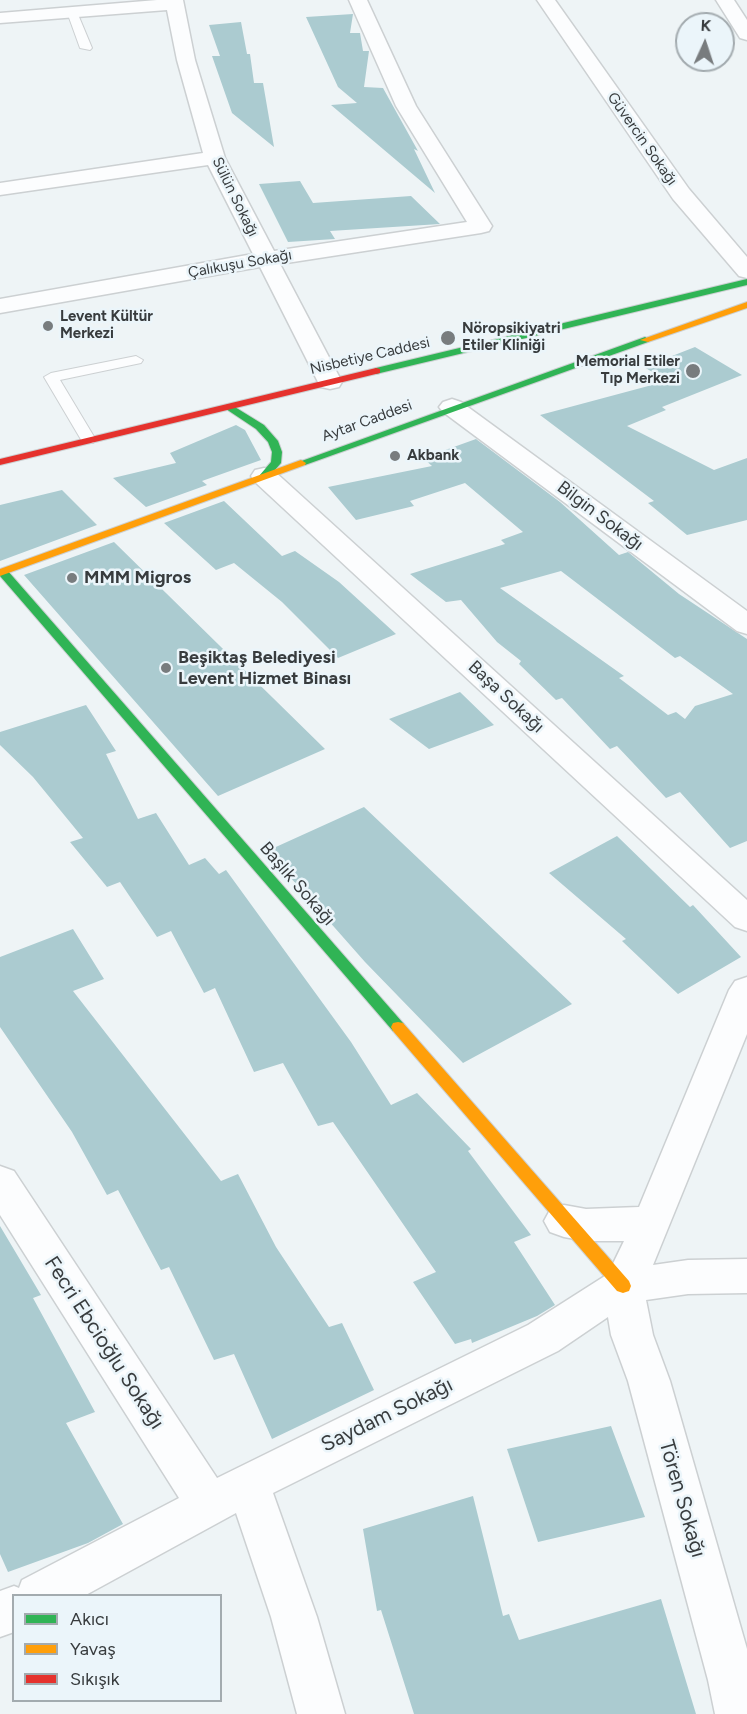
<!DOCTYPE html>
<meta charset="utf-8">
<style>
body{margin:0}
#map{position:relative;width:747px;height:1714px;overflow:hidden;background:#eef4f6;font-family:Figtree,sans-serif}
canvas{display:block}
.legend{position:absolute;left:12px;top:1594px;width:210px;height:108px;box-sizing:border-box;background:#ebf5fa;border:2px solid #a3abaf;margin:0;padding:8px 10px;list-style:none;font-size:18px;color:#383c3e}
.legend li{display:flex;align-items:center;gap:12px;height:30px}
.legend b{width:30px;border:2px solid #a3abaf}
.north{position:absolute;left:675px;top:12px;width:60px;height:60px;box-sizing:border-box;background:#ebf5fa;border:2px solid #a3abaf;border-radius:50%;rotate:3deg;font-size:16px;font-weight:700;line-height:24px;text-align:center;color:#383c3e}
.north::after{content:'';display:block;margin:auto;width:21px;height:27px;background:#787c7e;clip-path:polygon(50% 0,100% 100%,50% 72%,0 100%)}
</style>
<div id="map">
<canvas width="747" height="1714"></canvas>
<ul class="legend">
<li><b style="height:8px;background:#30b455"></b>Akıcı</li>
<li><b style="height:8px;background:#ff9f0a"></b>Yavaş</li>
<li><b style="height:8px;background:#e5322d"></b>Sıkışık</li>
</ul>
<div class="north">K</div>
</div>
<script>
const ctx = document.querySelector('canvas').getContext('2d');
ctx.lineJoin = 'round';
function fillPath(path, color) {
  ctx.fillStyle = color;
  ctx.fill(path, 'evenodd');
}
function poly(rows) {
  const path = new Path2D();
  for (const r of rows) {
    path.moveTo(r[0], r[1]);
    for (let i = 2; i < r.length; i += 2) path.lineTo(r[i], r[i + 1]);
  }
  return path;
}
function strokePath(path, color, width, dash) {
  ctx.strokeStyle = color;
  ctx.lineWidth = width;
  ctx.lineCap = dash ? 'butt' : 'round';
  ctx.setLineDash(dash || []);
  ctx.stroke(path);
}
function label(font, color, halo, rows, align = 'center') {
  ctx.font = font + ' Figtree,sans-serif';
  ctx.lineWidth = 5;
  ctx.setLineDash([]);
  ctx.textBaseline = 'middle';
  ctx.strokeStyle = halo;
  ctx.fillStyle = color;
  for (const [text, x, y, turn = 0] of rows) {
    ctx.save();
    ctx.translate(x, y);
    ctx.rotate((+turn || 0) * Math.PI / 180);
    ctx.textAlign = isNaN(turn) ? turn : align;
    if (halo) ctx.strokeText(text, 0, 0);
    ctx.fillText(text, 0, 0);
    ctx.restore();
  }
}
fillPath(poly([
 [353,14,350,33,360,33,363,51,369,51,364,87,383,88,418,151,414,149,435,193,331,105,357,103,338,87,306,17],
 [241,22,247,54,250,54,254,83,263,83,274,147,232,113,212,56,220,56,209,25],
 [300,181,313,203,411,196,440,224,330,231,335,239,288,242,259,184],
 [695,347,742,375,662,407,666,410,627,426,714,470,747,458,747,520,687,535,648,503,654,501,540,415,667,381,644,367],
 [236,425,245,430,261,460,202,481,207,485,146,507,113,478,176,463,170,453],
 [476,439,560,502,619,555,628,552,679,594,747,639,747,841,730,848,680,792,666,798,617,746,610,749,562,698,556,700,519,664,521,661,497,642,461,600,446,602,410,574,505,544,501,540,523,532,465,483,410,501,414,506,356,520,328,487,432,466,423,458],
 [561,571,675,658,680,656,733,694,695,706,685,719,676,712,668,715,619,678,624,676,500,588],
 [62,490,97,525,0,561,0,505],
 [224,501,282,556,295,551,339,582,396,634,338,658,282,602,234,563,216,570,164,523],
 [114,542,325,749,218,796,24,575],
 [460,692,494,725,429,749,389,719],
 [86,705,116,751,106,754,138,819,156,813,189,865,205,858,219,874,226,870,351,1042,391,1105,417,1093,471,1149,468,1151,531,1235,514,1242,555,1305,537,1316,472,1343,471,1339,455,1344,413,1282,436,1272,333,1122,318,1126,283,1063,254,1072,215,988,204,993,171,931,157,937,120,882,107,887,70,842,83,838,33,777,0,745,0,732],
 [364,807,572,1004,463,1063,365,962,267,851],
 [617,836,690,907,693,905,741,957,678,994,622,941,626,939,549,873],
 [73,929,104,979,73,991,221,1181,238,1174,276,1247,329,1327,342,1323,374,1390,272,1439,234,1354,214,1360,169,1267,161,1270,118,1190,107,1195,72,1132,0,1027,0,957],
 [0,1226,41,1295,33,1298,95,1412,66,1423,123,1524,88,1543,8,1572,0,1554],
 [611,1426,645,1517,538,1542,507,1449],
 [473,1496,503,1616,509,1614,519,1640,661,1599,696,1714,414,1714,381,1610,377,1611,363,1529]
]), '#abcbd0');
const lane = poly([
 [72,9,77,12,92,48,90,50,80,48,67,12,72,9],
 [136,356,143,360,141,363,60,380,96,440,93,443,83,443,44,377,51,373,136,356]
]);
const street = poly([
 [157,0,183,0,195,60,225,158,274,251,467,222,396,106,349,0,367,0,416,106,492,226,489,231,481,233,280,264,342,382,339,387,330,389,321,387,318,382,260,267,0,313,0,299,253,254,208,165,0,195,0,183,203,153,177,60,167,10,0,23,0,13,157,0],
 [537,0,555,0,689,189,747,257,747,278,739,276,673,199,537,0],
 [716,0,734,0,747,20,747,40,740,38,716,0],
 [452,399,461,402,747,611,747,634,737,631,443,412,439,407,443,402,452,399],
 [264,468,273,470,747,900,747,931,735,927,255,482,251,476,255,470,264,468],
 [747,977,747,1034,653,1265,688,1260,747,1259,747,1293,688,1294,646,1300,653,1335,670,1381,747,1649,747,1714,715,1714,708,1680,628,1381,611,1335,608,1317,558,1351,273,1493,317,1617,345,1714,297,1714,271,1617,236,1513,84,1596,14,1596,14,1632,0,1637,0,1591,14,1586,19,1588,22,1580,179,1498,0,1215,0,1166,14,1171,217,1478,528,1325,608,1274,624,1241,586,1241,564,1237,550,1232,544,1221,550,1210,564,1205,586,1209,639,1207,729,990,735,981,747,977]
]);
const fast = poly([
 [747,279,747,285,376,374,371,371,376,368,747,279],
 [645,337,650,340,648,342,305,465,297,465,296,463,645,337],
 [230,404,264,425,278,441,282,452,281,463,268,478,260,478,259,476,271,462,272,452,268,442,256,429,226,409,226,405,230,404],
 [0,569,7,570,403,1023,405,1027,403,1031,393,1031,0,576,0,569]
]);
const slow = poly([
 [747,302,747,308,648,342,640,340,747,302],
 [301,460,306,463,305,465,0,576,0,569,301,460],
 [398,1022,403,1023,629,1281,631,1286,629,1291,623,1293,617,1291,393,1031,391,1027,393,1023,398,1022]
]);
const jam = poly([
 [376,368,380,369,380,373,0,465,0,459,376,368]
]);
strokePath(lane, '#ccd0d2', 2);
strokePath(street, '#ccd0d2', 3);
strokePath(fast, '#ccd0d2', 2);
strokePath(slow, '#ccd0d2', 2);
strokePath(jam, '#ccd0d2', 2);
fillPath(lane, '#fcfdfe');
fillPath(street, '#fcfdfe');
fillPath(fast, '#30b455');
fillPath(slow, '#ff9f0a');
fillPath(jam, '#e5322d');
for (const [x, y, r, color] of [
 [48,326,6,"#787c7e"],
 [448,338,8,"#787c7e"],
 [693,371,8,"#787c7e"],
 [395,456,6,"#787c7e"],
 [72,578,6,"#787c7e"],
 [166,668,6,"#787c7e"]
]) {
  const dot = new Path2D();
  dot.arc(x, y, r, 0, 2 * Math.PI);
  ctx.fillStyle = color;
  ctx.fill(dot);
  strokePath(dot, '#ebf5fa', 2);
}
label('15px', '#383c3e', '#ebf5fa', [
 ["Güvercin Sokağı",642,139,55],
 ["Sülün Sokağı",235,197,64],
 ["Çalıkuşu Sokağı",240,264,-10],
 ["Nisbetiye Caddesi",370,356,-13],
 ["Aytar Caddesi",367,421,-20]
]);
label('bold 15px', '#383c3e', '#ebf5fa', [
 ["Levent Kültür",60,317],
 ["Merkezi",60,334],
 ["Nöropsikiyatri",462,329],
 ["Etiler Kliniği",462,346],
 ["Memorial Etiler",680,362,"right"],
 ["Tıp Merkezi",680,379,"right"],
 ["Akbank",407,456]
], 'left');
label('18px', '#383c3e', '#ebf5fa', [
 ["Bilgin Sokağı",600,516,37],
 ["Başa Sokağı",506,697,43],
 ["Başlık Sokağı",297,884,49]
]);
label('bold 18px', '#383c3e', '#ebf5fa', [
 ["MMM Migros",84,578],
 ["Beşiktaş Belediyesi",178,658],
 ["Levent Hizmet Binası",178,679]
], 'left');
label('21px', '#383c3e', '#ebf5fa', [
 ["Fecri Ebcioğlu Sokağı",104,1343,57],
 ["Saydam Sokağı",387,1415,-26],
 ["Tören Sokağı",682,1499,74]
]);
</script>
